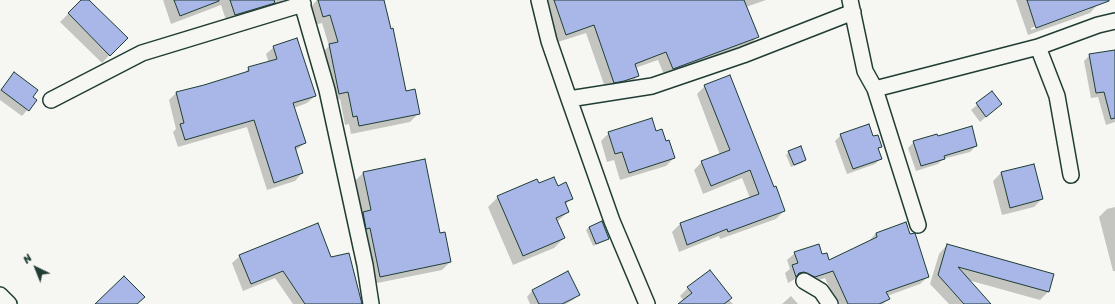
<!DOCTYPE html>
<style>
body{margin:0}
#map{position:relative;width:1115px;height:304px;overflow:hidden;background:#f6f6f2;font-family:Sriracha,sans-serif}
canvas{display:block}
.north{position:absolute;left:16px;top:248px;width:40px;height:40px;-webkit-text-stroke:3px #f6f6f2;paint-order:stroke;rotate:317deg;font-size:11px;font-weight:700;line-height:16px;text-align:center;color:#1f3d34}
.north::after{content:'';display:block;margin:auto;width:14px;height:18px;background:#1f3d34;clip-path:polygon(50% 0,100% 100%,50% 72%,0 100%)}
</style>
<div id="map">
<canvas width="1115" height="304"></canvas>
<div class="north">N</div>
</div>
<script>
const ctx = document.querySelector('canvas').getContext('2d');
ctx.lineJoin = 'round';
function fillPath(path, color) {
  ctx.fillStyle = color;
  ctx.fill(path, 'evenodd');
}
function poly(rows) {
  const path = new Path2D();
  for (const r of rows) {
    path.moveTo(r[0], r[1]);
    for (let i = 2; i < r.length; i += 2) path.lineTo(r[i], r[i + 1]);
  }
  return path;
}
function strokePath(path, color, width, dash) {
  ctx.strokeStyle = color;
  ctx.lineWidth = width;
  ctx.lineCap = dash ? 'butt' : 'round';
  ctx.setLineDash(dash || []);
  ctx.stroke(path);
}
fillPath(poly([
 [82,0,88,0,126,38,102,63,60,22],
 [163,0,284,0,276,8,227,23,221,5,171,24],
 [317,0,382,0,405,92,418,114,410,122,351,134,349,124,345,125,340,99,331,101,322,53,329,46,322,23,314,25,310,8],
 [544,0,766,0,746,7,757,37,750,45,665,77,658,60,635,68,638,76,630,84,606,90,586,33,558,42],
 [1016,0,1097,0,1098,4,1090,13,1028,35],
 [1090,7,1090,9,1031,30,1031,28],
 [274,47,315,96,307,103,294,108,305,143,295,151,302,173,295,181,267,190,247,127,178,147,173,132,176,129,169,100,176,93,243,74,249,68,269,63,266,54],
 [1115,51,1115,122,1106,125,1098,97,1091,98,1084,61,1090,55],
 [15,73,31,97,36,100,22,116,0,100,0,90],
 [705,86,773,188,784,211,776,219,720,239,719,236,679,252,672,232,680,224,750,198,742,178,703,194,694,170,702,162,720,155,697,94],
 [992,93,1001,104,980,122,971,110],
 [609,133,656,133,665,143,674,158,666,166,620,180,614,160,607,162,601,141],
 [841,135,873,137,881,146,877,150,881,158,875,164,847,174,835,141],
 [937,137,976,146,970,152,943,159,938,164,916,171,908,148,914,142],
 [789,152,805,160,802,163,791,167,786,155],
 [363,173,440,234,450,262,442,270,372,284,355,221,362,214,355,181],
 [1001,173,1042,199,1034,207,1002,215,993,181],
 [538,185,558,187,572,198,565,205,568,212,557,222,564,238,554,248,513,265,488,207,498,197],
 [1115,207,1115,271,1113,271,1099,217,1107,209],
 [589,227,608,238,605,241,593,246,586,230],
 [876,233,909,235,928,277,920,284,887,296,888,299,883,304,837,304,825,278,807,284,795,279,788,283,785,273,790,269,787,260,795,253,822,255,828,261,869,241],
 [947,245,1053,275,1048,292,1040,300,968,280,990,304,949,304,930,284,939,254],
 [240,256,331,259,361,304,293,304,275,278,243,291,232,263],
 [688,288,729,300,733,304,680,304,684,301,680,296],
 [532,291,579,294,573,300,566,304,530,304,527,297],
 [791,296,798,304,782,304]
]), '#0003');
const building = poly([
 [81,0,89,0,128,38,110,56,68,13,81,0],
 [174,0,219,0,219,1,180,16,174,0],
 [230,0,274,0,275,3,235,15,230,0],
 [318,0,384,0,391,29,393,28,406,91,415,89,420,114,359,126,357,116,353,117,348,92,339,94,329,44,338,42,330,15,323,17,318,0],
 [554,0,744,0,759,37,673,69,666,52,635,64,639,76,624,81,614,83,594,25,566,35,554,0],
 [1027,0,1109,0,1109,1,1036,28,1027,0],
 [297,38,316,96,293,103,306,143,295,147,303,173,274,183,254,120,185,140,180,124,184,123,176,92,204,85,249,71,248,67,277,59,273,46,297,38],
 [1115,50,1115,118,1111,119,1104,92,1096,93,1089,54,1115,50],
 [14,72,38,90,33,97,37,100,29,111,1,90,14,72],
 [730,75,774,187,776,186,785,211,728,232,727,229,687,245,680,223,759,194,750,170,711,186,701,161,730,150,704,85,730,75],
 [992,91,1002,104,986,117,976,103,992,91],
 [652,118,656,131,662,129,666,141,669,140,675,158,629,173,622,152,615,154,608,132,652,118],
 [869,124,873,136,878,135,882,147,878,148,882,159,853,169,840,134,869,124],
 [972,126,977,146,944,156,945,159,921,166,913,141,937,134,938,136,972,126],
 [801,146,806,160,794,165,788,151,801,146],
 [425,159,440,233,445,232,451,262,380,277,370,228,366,229,363,212,371,210,363,172,425,159],
 [1034,164,1043,199,1010,208,1001,172,1034,164],
 [554,177,558,186,566,182,573,199,565,202,569,212,556,218,565,238,523,256,497,196,537,179,539,183,554,177],
 [602,221,609,239,596,244,589,227,602,221],
 [906,222,910,234,915,233,929,277,886,292,890,299,879,304,848,304,833,271,815,277,804,272,799,273,796,277,792,265,798,263,794,252,819,244,822,254,827,253,829,260,877,237,876,233,906,222],
 [318,223,331,257,349,253,362,304,305,304,283,271,251,284,239,255,318,223],
 [947,244,1054,274,1049,292,958,267,991,304,964,304,938,275,947,244],
 [710,270,732,298,724,304,678,304,692,293,687,287,710,270],
 [568,271,580,295,562,304,539,304,532,290,568,271],
 [124,276,145,297,137,304,95,304,124,276]
]);
fillPath(building, '#a8b7e7');
strokePath(building, '#1f3d34', 1);
const minor = poly([
 [301,0,327,90,365,265,371,304],
 [539,0,549,41,569,99,612,221,647,304],
 [850,0,865,71,875,89,1038,47,1098,25,1115,21],
 [1038,47,1057,96,1071,175],
 [875,89,918,225],
 [569,99,652,86,743,55,853,12],
 [51,100,142,53,303,4],
 [804,281,821,291,830,304],
 [0,295,9,304]
]);
strokePath(minor, '#1f3d34', 18);
strokePath(minor, '#f6f6f2', 15);
</script>
